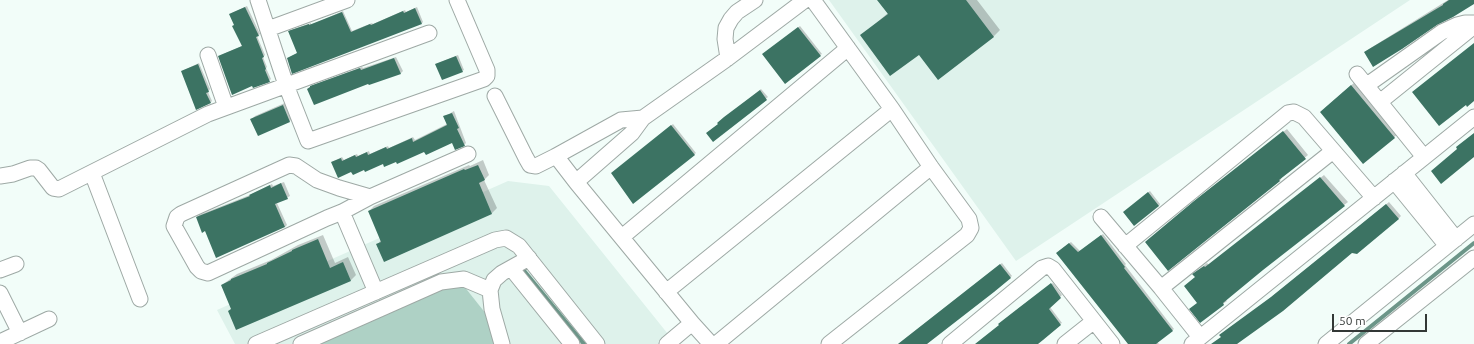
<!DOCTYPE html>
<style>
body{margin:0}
#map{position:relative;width:1474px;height:344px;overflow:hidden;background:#f2fdf9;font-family:Ubuntu,sans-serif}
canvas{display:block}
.scale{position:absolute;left:1332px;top:314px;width:95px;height:18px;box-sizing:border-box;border:2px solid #333836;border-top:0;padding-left:5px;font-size:12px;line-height:14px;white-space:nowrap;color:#333836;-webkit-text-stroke:3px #fff;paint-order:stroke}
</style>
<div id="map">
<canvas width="1474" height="344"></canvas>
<div class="scale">50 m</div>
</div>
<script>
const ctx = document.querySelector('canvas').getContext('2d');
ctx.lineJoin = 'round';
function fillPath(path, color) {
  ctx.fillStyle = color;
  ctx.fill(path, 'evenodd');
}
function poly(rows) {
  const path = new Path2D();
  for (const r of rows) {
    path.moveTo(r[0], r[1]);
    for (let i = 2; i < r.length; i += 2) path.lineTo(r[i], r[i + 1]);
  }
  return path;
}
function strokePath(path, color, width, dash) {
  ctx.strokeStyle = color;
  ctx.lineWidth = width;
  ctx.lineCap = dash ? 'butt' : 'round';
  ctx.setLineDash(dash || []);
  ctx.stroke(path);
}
fillPath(poly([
 [829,0,1410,0,1016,261],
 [508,181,549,186,676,344,510,344,460,281,316,344,235,344,217,310]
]), '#def2eb');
fillPath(poly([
 [460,281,510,344,316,344]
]), '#aed1c5');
fillPath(poly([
 [878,0,977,0,1000,30,993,37,919,53,861,36,888,13],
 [1448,0,1474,0,1474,3,1436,24,1365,52,1369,49],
 [247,6,260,34,257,36,265,55,263,57,267,67,266,68,271,79,269,81,221,55,242,46,232,13],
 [417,7,423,22,422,23,288,58,298,53,289,31,291,30,311,23,311,25,343,11,352,31,372,23,373,24,405,10,406,12],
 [800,26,822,54,820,55,765,53],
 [458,55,464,70,442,79,436,64],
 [396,57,403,71,401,73,369,84,369,83,308,89,313,85,362,67,363,68],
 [199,63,210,89,208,92,212,101,210,103,184,70],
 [1355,82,1398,134,1363,163,1325,108],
 [761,89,768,97,713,141,719,124,727,116],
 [287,102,293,117,290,121,258,135,251,120,255,116],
 [454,111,466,143,464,145,453,142,396,161,352,171,332,162,342,157,344,160,357,154,358,156,369,151,370,154,388,146,389,148,413,137,415,140,447,124,444,117],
 [673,124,696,153,633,203,614,172],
 [1287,129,1308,155,1282,177,1280,181,1169,269,1198,198],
 [483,160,489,175,484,180,497,208,492,213,385,261,377,245,381,240,369,211,374,206,469,165,470,166],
 [1324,175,1348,202,1225,299,1227,301,1223,304,1198,303,1196,277,1197,271,1207,263,1209,265],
 [284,182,290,196,277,203,287,225,285,227,205,230,197,217,199,215,250,195,272,184,273,186],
 [1150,191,1160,204,1159,206,1126,211],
 [1389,202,1401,216,1398,219,1352,252,1236,344,1213,344],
 [1103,234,1126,264,1125,265,1174,329,1157,342,1159,344,1134,344,1059,251,1071,242,1080,251],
 [323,235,335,263,348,257,356,275,351,280,236,329,232,308,222,285,237,274,271,260,298,245],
 [1002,263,1012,276,925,344,898,344],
 [1053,283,1062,295,1050,307,1062,323,1060,324,1035,344,976,344,1000,325,1019,308]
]), '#0003');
strokePath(poly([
 [521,267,584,344],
 [1349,344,1474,243]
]), '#6c9588', 4);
fillPath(poly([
 [877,0,966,0,994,37,938,80,919,55,890,76,860,35,888,14],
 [1449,0,1474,0,1474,4,1453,17,1437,25,1402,49,1373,67,1364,52,1443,5,1443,4],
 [245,7,259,36,256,37,264,57,262,58,266,69,265,70,270,82,253,88,252,86,232,95,218,56,242,46,232,26,234,25,229,14],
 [415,8,422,24,292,74,287,58,297,53,288,31,309,24,309,25,342,12,351,32,370,24,371,25,403,11,404,13],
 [798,27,821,56,785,84,762,54],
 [1474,43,1474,101,1467,107,1466,105,1439,126,1412,92],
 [456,56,463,72,442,80,435,64],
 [394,58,401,74,369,85,368,84,314,105,307,89,310,87,310,86,360,68,361,70],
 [198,64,209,92,206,93,211,103,196,110,181,71],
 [1351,85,1395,138,1363,164,1320,112],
 [760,90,767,100,713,142,706,133,718,124,717,123,724,117],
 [283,105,290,122,258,136,250,119],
 [452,113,459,128,457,129,465,146,455,150,452,143,426,155,424,152,397,164,396,162,384,167,383,164,365,172,364,170,353,175,351,172,338,178,331,162,341,158,342,161,355,155,356,157,367,152,368,155,386,147,387,149,412,138,413,142,447,125,443,116],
 [671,125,695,155,633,204,611,173],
 [1283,131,1306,159,1279,180,1280,181,1168,271,1145,242,1194,201],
 [1474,133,1474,157,1441,184,1431,171,1457,149,1456,147],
 [478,165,485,180,479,183,492,214,384,262,376,244,381,242,368,211,464,169,465,170],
 [1320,177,1345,206,1263,270,1223,303,1224,305,1200,323,1189,309,1197,303,1184,286,1195,277,1192,274,1204,266,1205,267],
 [281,183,288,199,275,204,285,227,216,258,205,231,202,233,196,217,250,196,249,195,270,185,271,188],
 [1148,192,1159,206,1134,226,1123,212],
 [1386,204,1399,219,1357,254,1352,253,1283,311,1237,344,1211,344,1221,337,1219,335,1271,297],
 [1101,235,1125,267,1124,268,1173,331,1156,344,1128,344,1056,253,1069,243,1078,252],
 [318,239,330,268,343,262,351,281,236,330,228,311,231,309,221,285,231,280,231,279,267,264,267,263,292,251,292,250],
 [1000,264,1011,278,994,292,927,344,898,344],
 [1051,283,1061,298,1049,309,1061,325,1043,340,1038,344,975,344,999,325,998,324,1016,310]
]), '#3c7363');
const minor = poly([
 [258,0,286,85,308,141,484,79,487,76,487,70,457,0],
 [813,0,892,109,931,167,969,219,971,228,967,235,829,344],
 [268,29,347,0],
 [208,55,226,107],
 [728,58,725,39,726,28,731,19,737,12,755,0],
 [1357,74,1424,157],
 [1367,85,1442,32,1457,25,1465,23,1474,23],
 [495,96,526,158,530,165,536,166,556,156],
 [1381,101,1474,26],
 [92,173,140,299],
 [1404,173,1456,239],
 [0,176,13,174,30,168,36,168,39,170,53,188,59,189,208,114,429,33],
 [1394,181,1447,246],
 [576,182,556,156,621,120,643,118],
 [370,197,339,188,317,180,296,166,289,165,181,214,177,217,174,226,197,267,201,271,208,273,327,218,342,212,370,197,468,154],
 [342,212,376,292],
 [1101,217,1161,288,1200,337],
 [622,237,848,48],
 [1125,246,1288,113,1294,112,1304,117,1374,198],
 [511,268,572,344],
 [0,270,16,264],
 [1161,288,1333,151],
 [666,292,892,109],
 [0,293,20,333],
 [692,323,711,344],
 [0,342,49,319],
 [256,344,495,240,506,238,519,246,597,344],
 [301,344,441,282,464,279,490,290],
 [502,344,492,309,490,290,494,280,502,273,529,258],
 [667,344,692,323,576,182,632,133,643,118,728,58,805,0],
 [716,344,931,167],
 [950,344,1042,268,1048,266,1053,269,1112,344],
 [1065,344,1094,321],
 [1192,344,1474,117],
 [1326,344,1474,224],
 [1366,344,1474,258]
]);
strokePath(minor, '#9ea9a5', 17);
strokePath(minor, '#fff', 15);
</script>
